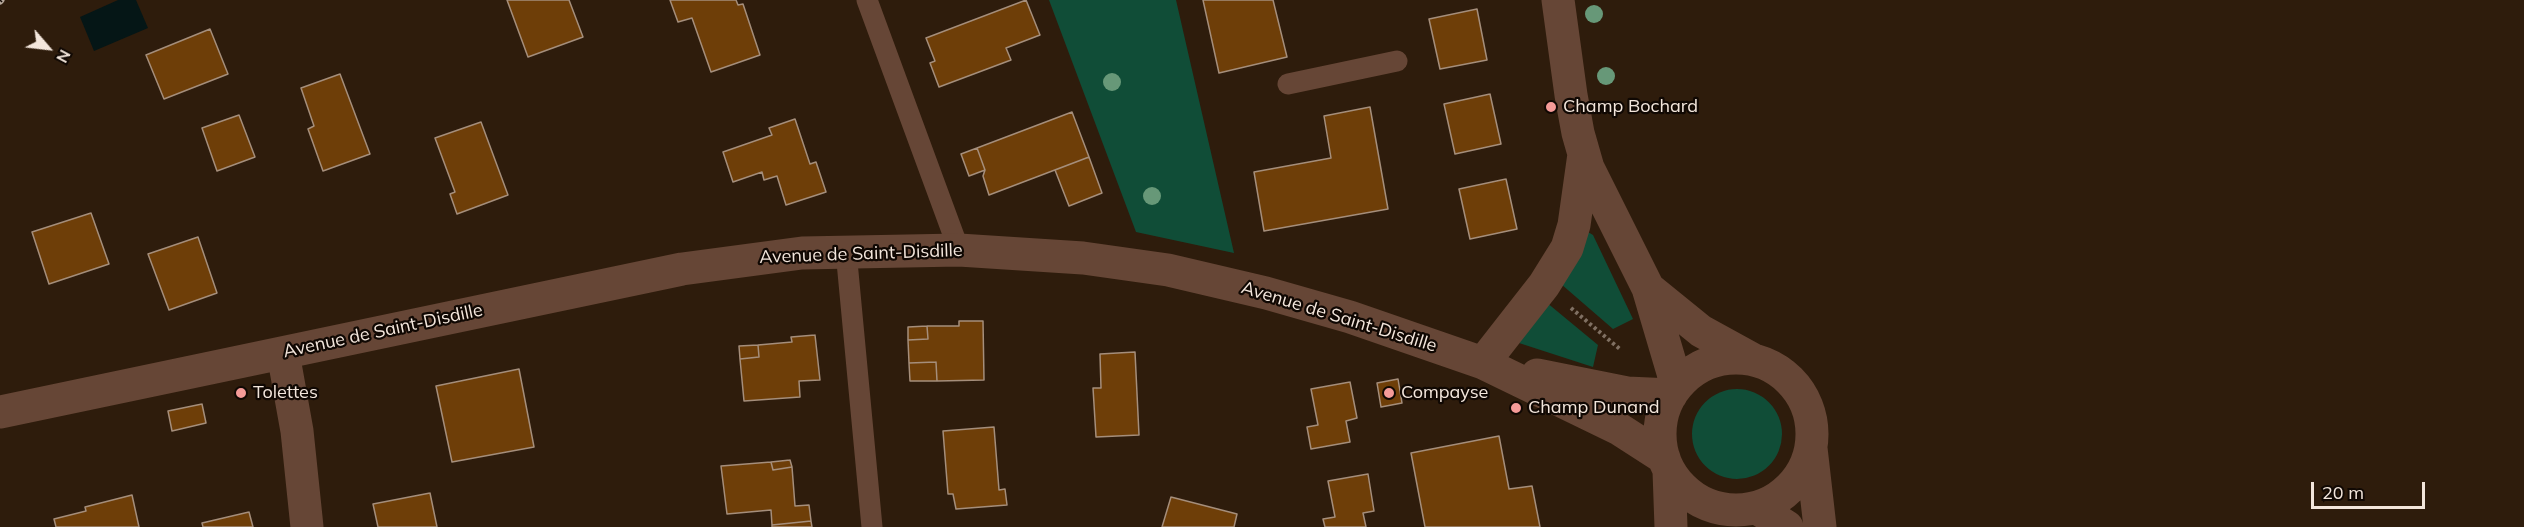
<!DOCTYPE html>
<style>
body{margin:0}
#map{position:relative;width:2524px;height:527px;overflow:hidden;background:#2e1c0c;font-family:Mulish,sans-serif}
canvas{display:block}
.north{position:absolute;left:18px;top:18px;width:60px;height:60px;-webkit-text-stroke:4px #100803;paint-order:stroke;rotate:118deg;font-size:16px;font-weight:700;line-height:24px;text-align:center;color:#f3e6dc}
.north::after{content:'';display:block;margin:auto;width:21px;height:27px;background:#f3e6dc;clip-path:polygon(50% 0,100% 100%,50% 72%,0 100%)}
.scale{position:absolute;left:2311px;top:482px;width:114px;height:27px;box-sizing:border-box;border:3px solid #f3e6dc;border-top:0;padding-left:8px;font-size:18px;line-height:21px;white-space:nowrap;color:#f3e6dc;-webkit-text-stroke:4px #100803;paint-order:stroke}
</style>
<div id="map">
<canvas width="2524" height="527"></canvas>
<div class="north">N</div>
<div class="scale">20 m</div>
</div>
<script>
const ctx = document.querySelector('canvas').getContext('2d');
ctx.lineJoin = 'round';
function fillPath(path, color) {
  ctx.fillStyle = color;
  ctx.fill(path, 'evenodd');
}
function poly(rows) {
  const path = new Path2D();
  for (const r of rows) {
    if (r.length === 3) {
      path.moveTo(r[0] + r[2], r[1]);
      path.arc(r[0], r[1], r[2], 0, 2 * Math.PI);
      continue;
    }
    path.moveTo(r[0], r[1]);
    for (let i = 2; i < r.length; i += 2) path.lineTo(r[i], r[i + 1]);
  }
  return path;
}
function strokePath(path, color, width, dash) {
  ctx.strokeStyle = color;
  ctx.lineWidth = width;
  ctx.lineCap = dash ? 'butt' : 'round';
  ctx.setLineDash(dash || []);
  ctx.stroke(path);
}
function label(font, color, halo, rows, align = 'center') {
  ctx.font = font + ' Mulish,sans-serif';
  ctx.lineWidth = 4.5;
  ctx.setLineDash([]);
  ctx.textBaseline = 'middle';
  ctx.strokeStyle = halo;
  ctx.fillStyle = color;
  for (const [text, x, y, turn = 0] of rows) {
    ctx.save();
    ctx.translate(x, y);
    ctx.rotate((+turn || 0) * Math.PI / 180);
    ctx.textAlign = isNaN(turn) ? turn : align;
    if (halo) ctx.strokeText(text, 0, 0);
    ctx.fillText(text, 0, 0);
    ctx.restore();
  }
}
fillPath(poly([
 [1049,0,1176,0,1234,253,1136,232],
 [1588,232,1593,235,1633,319,1613,329,1561,284],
 [1546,302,1598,345,1593,367,1519,343],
 [1737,434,45]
]), '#104d37');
fillPath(poly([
 [118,0,136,0,148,28,94,51,80,17]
]), '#051616');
const building = poly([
 [507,0,569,0,583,37,528,57,507,0],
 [670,0,736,0,738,5,743,4,760,55,711,72,692,18,678,22,670,0],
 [1026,0,1040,35,1006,48,1011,60,939,87,930,63,935,61,926,38,1026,0],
 [1203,0,1273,0,1287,57,1219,73,1203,0],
 [1477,9,1487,60,1440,69,1429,19,1477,9],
 [210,29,228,74,164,99,146,55,210,29],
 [340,74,370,154,323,171,308,129,314,126,301,88,340,74],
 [1490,94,1501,144,1455,154,1444,104,1490,94],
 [1370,107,1388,209,1264,231,1254,172,1331,158,1324,116,1370,107],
 [1072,112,1089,157,989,195,983,176,985,170,977,148,1072,112],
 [239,115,255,157,217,171,202,128,239,115],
 [795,119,810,164,816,162,826,192,786,205,777,176,764,180,762,172,733,182,723,152,772,135,769,128,795,119],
 [481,122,508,195,457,214,450,194,455,192,435,138,481,122],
 [977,148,985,170,969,176,961,154,977,148],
 [1089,157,1102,193,1069,206,1055,170,1089,157],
 [1506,179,1517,229,1470,239,1459,189,1506,179],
 [91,213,109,264,49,284,32,232,91,213],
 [198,237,217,293,169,310,148,254,198,237],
 [959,321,983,321,984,380,937,381,936,362,909,363,908,340,928,339,927,326,959,326,959,321],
 [927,326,928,339,908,340,908,327,927,326],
 [815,335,820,380,799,381,800,397,744,401,740,359,759,357,758,345,792,342,791,337,815,335],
 [758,345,759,357,740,359,739,346,758,345],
 [1135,352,1139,435,1096,437,1093,388,1101,388,1100,354,1135,352],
 [936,362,937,381,910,381,909,363,936,362],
 [519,369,534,447,452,462,436,386,519,369],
 [1398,379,1402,403,1381,407,1377,383,1398,379],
 [1350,382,1357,418,1346,421,1350,442,1311,449,1307,427,1318,425,1311,389,1350,382],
 [202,404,206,423,172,431,168,411,202,404],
 [994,427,999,490,1005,489,1007,505,956,509,953,494,948,494,943,431,994,427],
 [1499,436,1509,489,1532,486,1540,527,1425,527,1411,453,1499,436],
 [790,460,792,467,773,470,771,462,790,460],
 [771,462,773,470,792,467,795,506,809,505,811,521,772,525,771,510,727,514,721,466,771,462],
 [1368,474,1374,511,1363,513,1366,527,1325,527,1323,519,1335,517,1328,481,1368,474],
 [430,493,437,527,378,527,373,504,430,493],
 [132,495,139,527,56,527,54,519,86,511,85,507,132,495],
 [1171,497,1237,514,1234,527,1162,527,1171,497],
 [249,512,253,527,203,527,202,523,249,512],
 [811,521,812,527,772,527,772,525,811,521]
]);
fillPath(building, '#6e3e08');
strokePath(building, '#a58e7b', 1.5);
strokePath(poly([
 [1571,308,1621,350]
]), '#807062', 4, [3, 3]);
strokePath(poly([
 [867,0,959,250],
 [1288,84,1397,61],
 [846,251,872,527]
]), '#664636', 21);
strokePath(poly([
 [1558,0,1571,95,1578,133,1588,168,1648,288,1677,386],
 [1648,288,1701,331,1752,359],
 [283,353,297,431,307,527],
 [1736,434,76],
 [1483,363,1544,285,1567,248,1574,225,1584,154],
 [1537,375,1627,393,1671,395],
 [0,412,682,269,802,253,959,250,1083,258,1168,270,1266,293,1350,317,1483,363,1619,429,1664,458],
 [1811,448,1820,527],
 [1669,471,1671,527],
 [1757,508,1787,527]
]), '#664636', 33);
const rail = poly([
 [0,1,1,0]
]);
strokePath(rail, '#b6a89c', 7);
strokePath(rail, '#100803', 4.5, [14]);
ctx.fillStyle = '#679878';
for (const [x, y] of [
 [1594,14],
 [1606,76],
 [1112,82],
 [1152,196]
]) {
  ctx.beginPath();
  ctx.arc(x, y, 9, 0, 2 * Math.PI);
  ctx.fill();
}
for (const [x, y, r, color] of [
 [1551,107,6,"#f59b98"],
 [241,393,6,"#f59b98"],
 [1389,393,6,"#f59b98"],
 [1516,408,6,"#f59b98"]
]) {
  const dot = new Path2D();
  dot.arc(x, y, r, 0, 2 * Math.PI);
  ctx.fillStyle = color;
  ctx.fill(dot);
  strokePath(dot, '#100803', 2);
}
label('18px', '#f3e6dc', '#100803', [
 ["Champ Bochard",1563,107],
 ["Tolettes",253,393],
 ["Compayse",1401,393],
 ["Champ Dunand",1528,408]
], 'left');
label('18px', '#f3e6dc', '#100803', [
 ["Avenue de Saint-Disdille",861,254,-2],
 ["Avenue de Saint-Disdille",1339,317,17],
 ["Avenue de Saint-Disdille",383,331,-12]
]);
</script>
